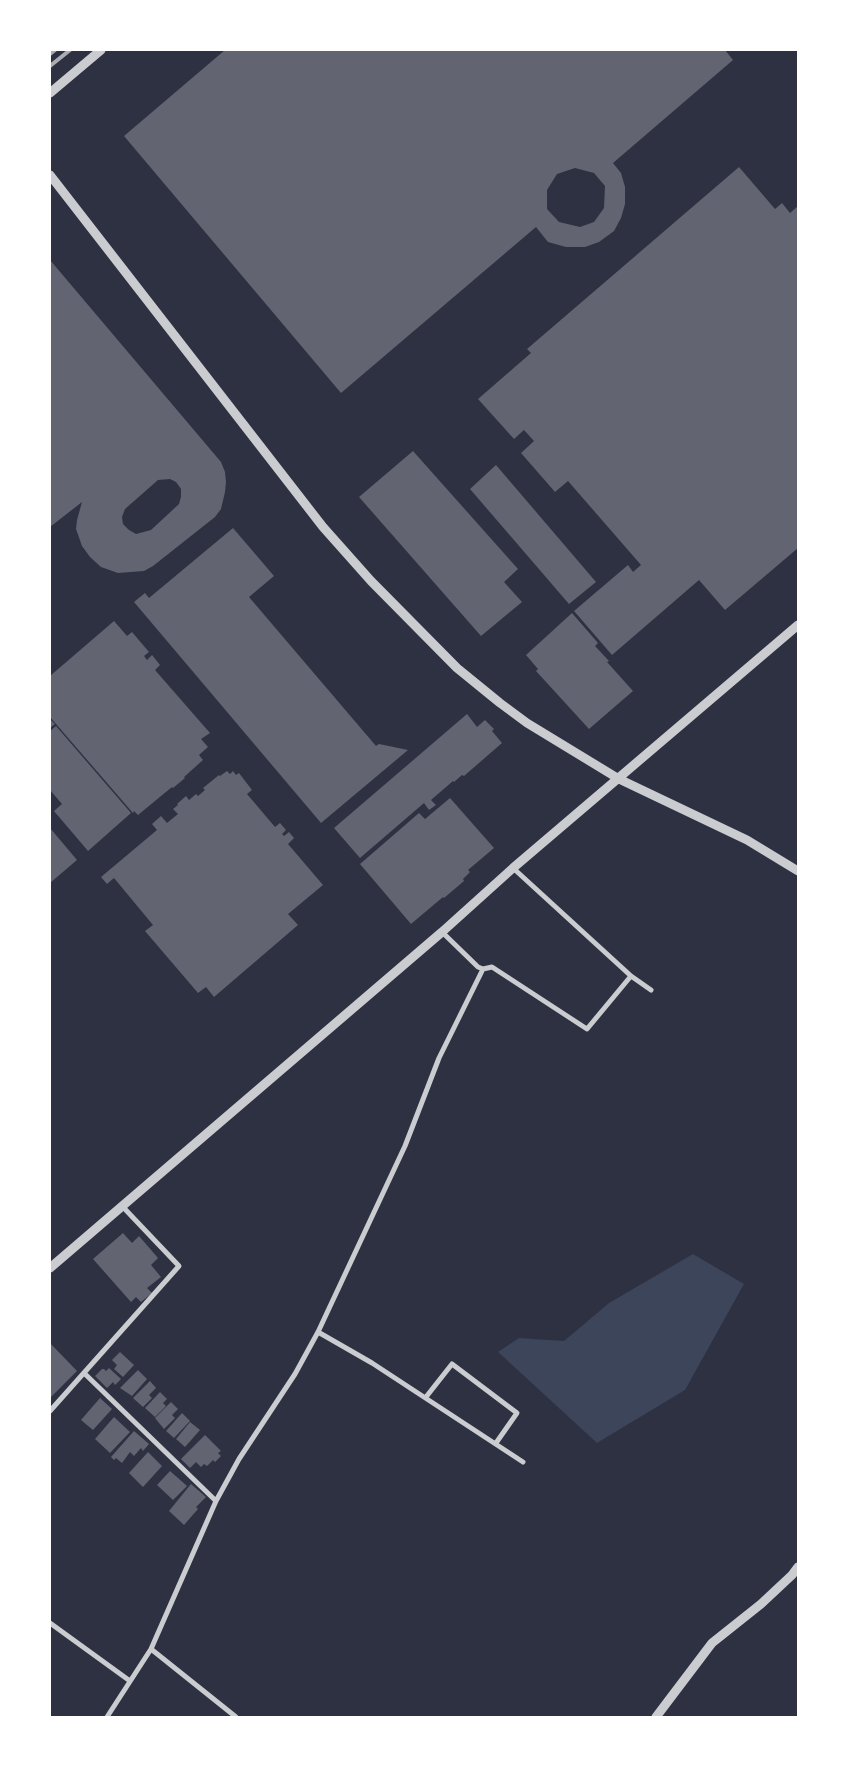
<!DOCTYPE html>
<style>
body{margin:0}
#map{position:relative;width:848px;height:1767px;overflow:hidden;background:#2d3142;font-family:"Golos Text",sans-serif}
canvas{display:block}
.frame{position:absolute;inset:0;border:51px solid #fff;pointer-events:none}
</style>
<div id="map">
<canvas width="848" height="1767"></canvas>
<div class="frame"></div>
</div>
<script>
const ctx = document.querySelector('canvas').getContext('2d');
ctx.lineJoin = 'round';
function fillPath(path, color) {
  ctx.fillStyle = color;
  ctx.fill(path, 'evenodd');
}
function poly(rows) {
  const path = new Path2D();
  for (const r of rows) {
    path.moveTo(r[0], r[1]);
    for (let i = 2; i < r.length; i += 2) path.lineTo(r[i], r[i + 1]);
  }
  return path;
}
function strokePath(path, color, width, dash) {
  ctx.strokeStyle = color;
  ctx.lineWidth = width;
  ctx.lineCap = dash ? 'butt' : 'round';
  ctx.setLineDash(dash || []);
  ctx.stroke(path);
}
fillPath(poly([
 [693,1254,744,1284,685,1390,597,1443,498,1352,519,1338,564,1341,609,1303]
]), '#3c4559');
fillPath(poly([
 [225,50,725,50,733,60,613,163,621,173,625,187,625,204,621,218,614,231,599,242,585,247,566,247,548,242,536,227,341,393,124,136],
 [575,168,594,173,605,186,604,208,594,222,580,227,559,222,547,209,547,190,557,174],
 [739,167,775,209,782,203,790,213,798,206,798,548,725,610,699,580,612,655,574,611,628,565,633,572,641,565,568,481,555,492,521,453,534,441,524,430,514,439,478,399,531,353,527,349],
 [50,260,221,462,225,472,226,482,225,492,221,509,215,517,153,566,144,571,118,573,101,567,90,557,82,546,76,529,77,520,82,502,50,527],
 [170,479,176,482,181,489,181,497,179,504,151,530,136,534,129,530,123,524,122,517,125,509,158,480],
 [413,451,518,569,504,582,522,602,481,636,359,497],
 [496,465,596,582,569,604,470,489],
 [233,528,274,576,249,597,376,746,379,744,408,750,321,823,134,602,145,593,149,598],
 [572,613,598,643,595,646,609,661,607,662,633,691,589,729,536,671,538,669,526,655],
 [114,621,127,636,132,632,149,652,144,656,147,660,152,655,160,665,155,670,210,733,201,739,208,747,199,755,203,760,184,777,185,778,173,788,172,787,138,815,134,811,133,813,50,717,50,676],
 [467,714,477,727,485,720,494,729,492,731,502,743,464,776,462,775,454,782,453,781,431,800,436,805,429,810,424,803,360,858,334,828],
 [50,719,55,724,50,728],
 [56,726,131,813,88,851,54,811,62,804,50,790,50,731],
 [227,771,230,774,233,771,236,775,239,773,252,790,247,794,275,827,280,823,286,830,282,834,284,836,289,832,294,838,288,844,323,885,288,914,298,925,214,997,206,987,198,993,145,931,153,925,114,878,107,884,101,877,157,830,152,824,161,816,167,823,178,814,173,809,178,805,177,804,186,796,189,800,196,794,198,796,205,790,203,788,219,775,220,776],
 [450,798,494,848,468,870,470,872,463,879,464,881,444,898,443,897,411,924,360,864,419,813,425,819],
 [50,828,77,860,50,883],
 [123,1233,132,1243,139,1236,158,1258,151,1265,161,1277,147,1288,152,1293,141,1302,136,1297,131,1302,93,1259],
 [50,1343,77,1371,50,1398],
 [120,1352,134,1365,123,1377,114,1369,117,1365,112,1360],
 [109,1368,121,1379,115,1385,113,1382,107,1388,95,1376,102,1369,104,1369,106,1371],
 [138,1370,147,1379,132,1396,120,1388],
 [150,1381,156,1388,149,1395,152,1398,143,1407,133,1398],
 [160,1392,167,1399,163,1403,166,1406,155,1417,145,1408],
 [100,1398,112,1409,93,1430,81,1420],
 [171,1402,178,1409,172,1415,175,1418,164,1429,155,1418],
 [182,1413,190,1421,174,1438,166,1431],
 [114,1417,130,1432,110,1453,95,1439],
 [190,1422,200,1430,185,1447,176,1439],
 [134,1431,149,1444,143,1451,141,1448,134,1456,130,1452,122,1463,116,1458,114,1460,111,1457],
 [205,1435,221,1451,218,1453,221,1456,215,1462,213,1460,207,1466,204,1464,201,1467,196,1462,190,1468,181,1459],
 [148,1452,162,1466,143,1487,129,1473],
 [170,1471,187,1486,173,1500,157,1485],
 [191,1484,206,1497,196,1507,198,1509,184,1525,169,1511]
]), '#626471');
strokePath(poly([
 [513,868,631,976,651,990],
 [483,969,492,967,587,1029,631,976],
 [318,1332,372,1363,523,1462],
 [84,1373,216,1501],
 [426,1397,452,1364,517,1413,496,1443],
 [50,1411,179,1266,122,1206],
 [50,1623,130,1681],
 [151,1649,236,1717],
 [107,1717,151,1649,216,1501,239,1459,295,1374,318,1332,405,1146,439,1058,483,969,478,967,442,932]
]), '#caccd0', 5);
strokePath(poly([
 [50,93,101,50],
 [50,175,323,527,371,581,457,668,500,703,527,723,619,779,747,840,798,871],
 [50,1268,442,932,513,868,798,625],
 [656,1717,712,1643,761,1604,792,1575,798,1567]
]), '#caccd0', 9);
strokePath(poly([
 [50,54,55,50],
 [50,66,70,50]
]), '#abadb3', 4);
</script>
